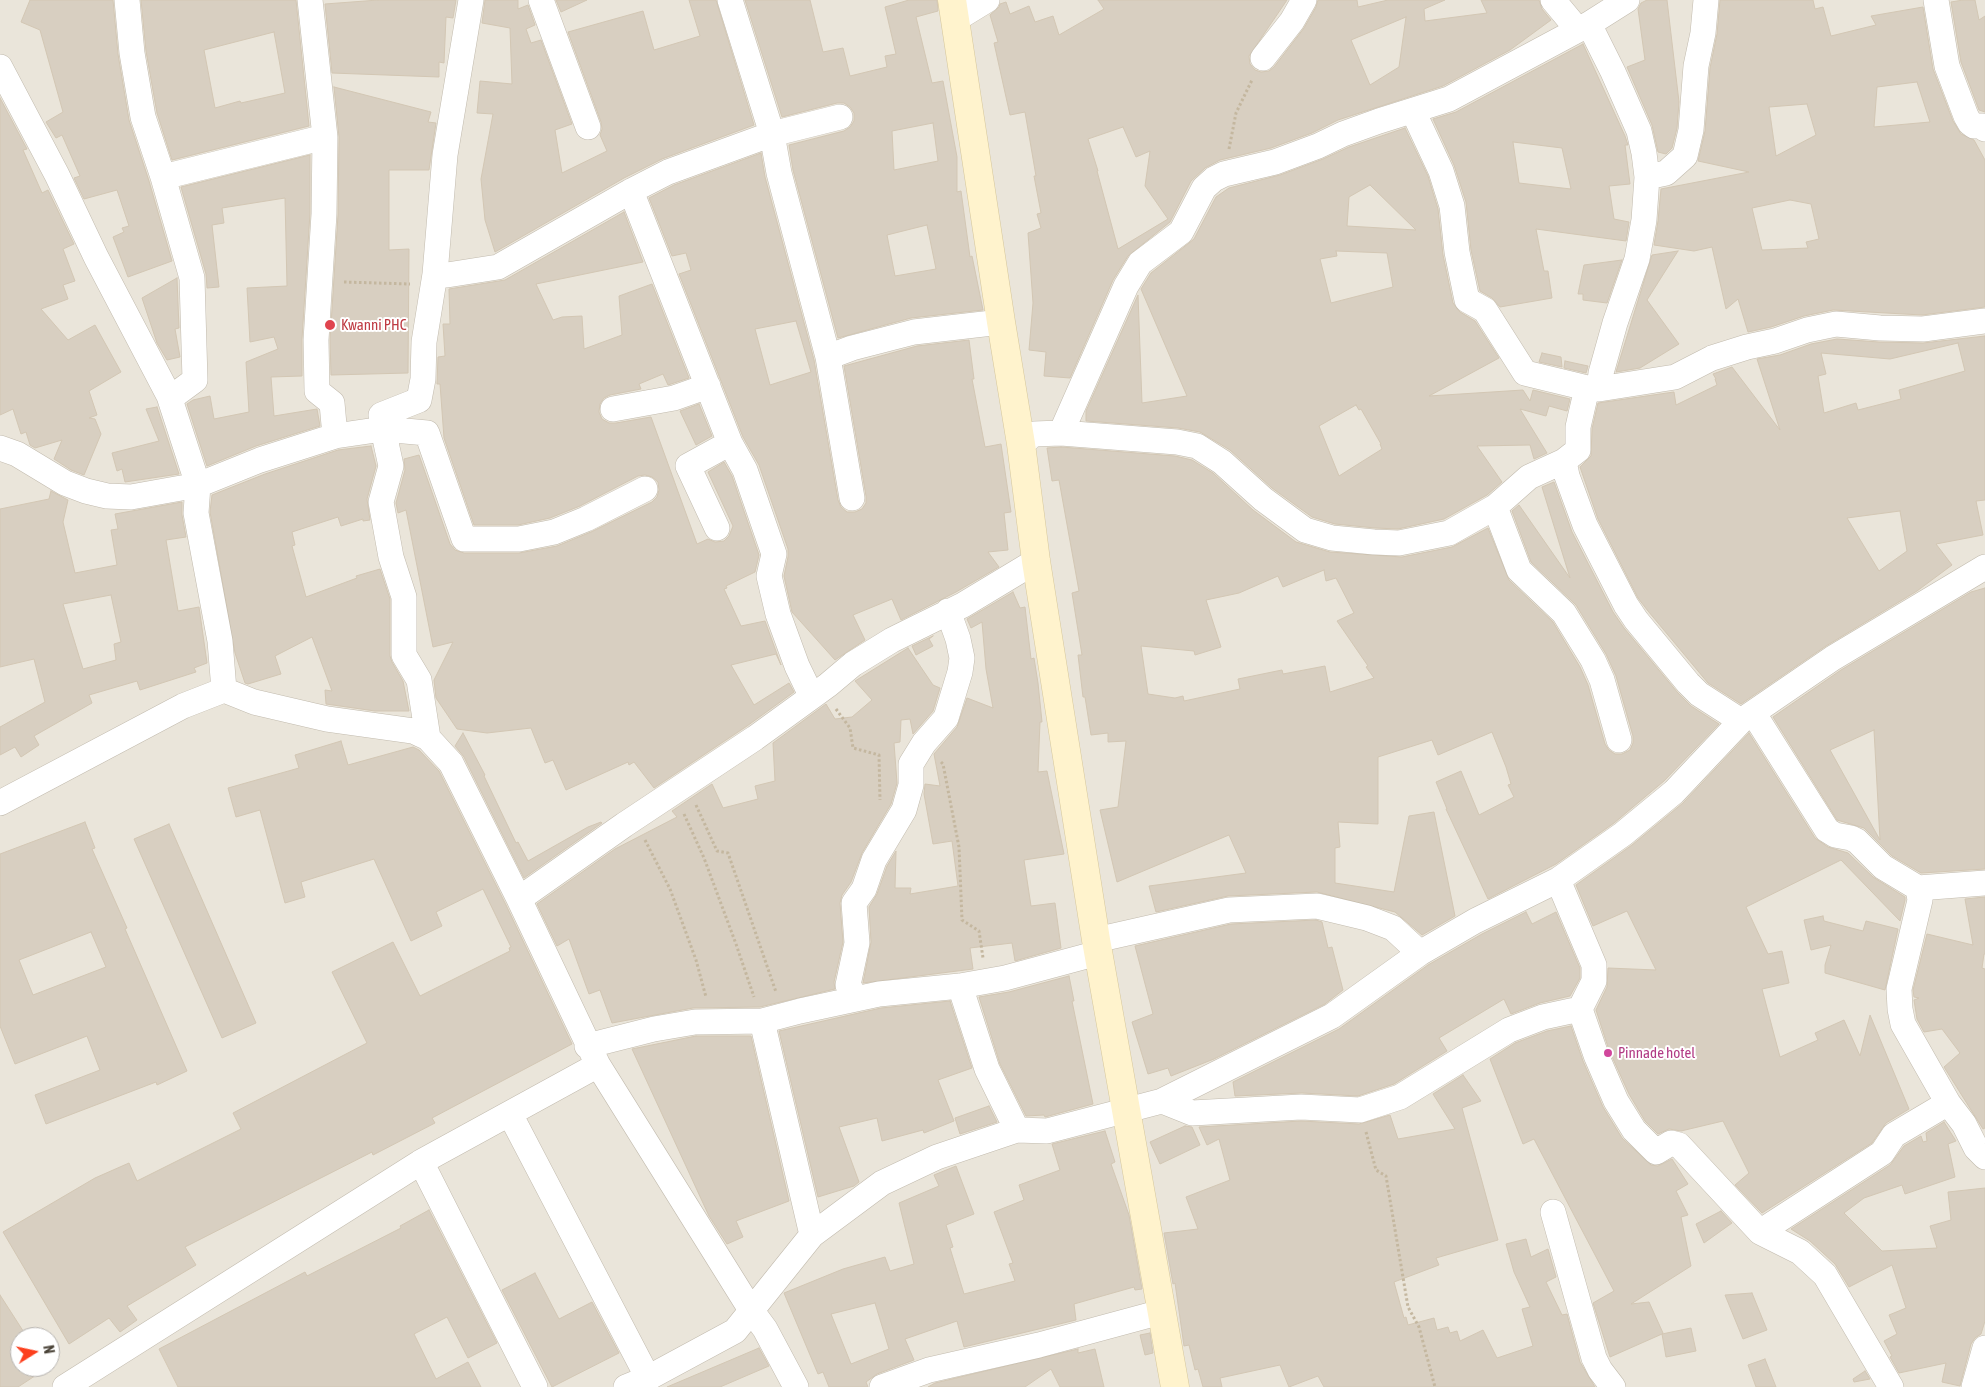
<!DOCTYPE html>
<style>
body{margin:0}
#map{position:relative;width:1985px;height:1387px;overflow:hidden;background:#f6f3ec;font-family:"Asap Condensed",sans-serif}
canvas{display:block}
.north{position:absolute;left:10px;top:1327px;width:50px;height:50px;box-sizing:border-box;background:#fff;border:1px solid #b7b4b0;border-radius:50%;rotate:80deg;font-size:14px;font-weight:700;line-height:20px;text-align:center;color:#4b4439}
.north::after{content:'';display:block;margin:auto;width:18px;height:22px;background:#fc3f1d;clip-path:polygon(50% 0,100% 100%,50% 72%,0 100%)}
</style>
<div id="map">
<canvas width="1985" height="1387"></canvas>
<div class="north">N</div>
</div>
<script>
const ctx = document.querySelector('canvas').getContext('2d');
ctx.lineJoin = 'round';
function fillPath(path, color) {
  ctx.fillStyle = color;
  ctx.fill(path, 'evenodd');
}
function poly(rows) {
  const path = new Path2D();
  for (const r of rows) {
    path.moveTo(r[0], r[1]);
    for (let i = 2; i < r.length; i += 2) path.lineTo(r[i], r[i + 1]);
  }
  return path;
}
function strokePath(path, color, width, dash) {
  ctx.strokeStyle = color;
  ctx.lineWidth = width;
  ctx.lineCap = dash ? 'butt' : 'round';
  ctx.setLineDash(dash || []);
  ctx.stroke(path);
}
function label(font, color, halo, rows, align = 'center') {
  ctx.font = font + ' "Asap Condensed",sans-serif';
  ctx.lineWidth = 4;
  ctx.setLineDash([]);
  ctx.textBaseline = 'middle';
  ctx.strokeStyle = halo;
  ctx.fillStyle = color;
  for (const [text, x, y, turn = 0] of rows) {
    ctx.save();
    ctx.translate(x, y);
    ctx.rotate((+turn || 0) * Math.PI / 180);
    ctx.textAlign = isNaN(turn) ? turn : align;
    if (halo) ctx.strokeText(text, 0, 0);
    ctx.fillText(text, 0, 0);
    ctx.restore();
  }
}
fillPath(poly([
 [0,0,945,0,1170,1387,0,1387],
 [20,1337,50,1337,50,1367,20,1367],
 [962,0,1985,0,1985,1387,1182,1387,1125,1074]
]), '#eae5da');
const building = poly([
 [30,0,113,0,118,54,129,120,149,181,172,261,128,277,113,237,124,232,122,228,129,226,117,190,84,199,74,178,80,176,62,135,56,138,46,122,63,112,40,30,21,22,30,0],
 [141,0,296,0,309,126,172,160,157,113,146,51,141,0],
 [274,32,285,93,241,103,240,101,215,108,204,50,274,32],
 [378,0,456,0,453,18,446,17,444,63,439,62,439,77,332,73,325,4,378,0],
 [485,0,518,0,518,9,528,5,535,25,526,29,531,43,541,40,572,124,555,130,562,173,607,151,600,135,602,129,601,122,568,32,643,11,654,50,700,36,689,0,716,0,754,125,662,159,624,178,495,252,485,220,481,179,493,114,477,113,480,81,512,84,510,28,482,23,485,0],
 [556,0,587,0,561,12,556,0],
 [745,0,810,0,823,52,843,48,850,76,887,67,885,56,896,54,885,7,909,0,937,0,938,11,916,17,932,83,943,81,957,157,957,192,961,191,970,257,972,256,983,310,911,318,838,338,793,170,789,145,844,131,850,127,854,121,854,113,850,107,844,103,837,103,782,117,745,0],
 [933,123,938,161,894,170,892,131,933,123],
 [927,225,936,269,895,276,887,235,927,225],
 [1098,0,1287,0,1249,56,1250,64,1255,70,1261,72,1269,71,1274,67,1304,28,1316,7,1318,0,1357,0,1358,7,1388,0,1445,0,1424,9,1425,21,1487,13,1481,0,1539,0,1542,9,1551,20,1510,50,1443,86,1338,120,1312,133,1271,148,1220,160,1205,168,1191,181,1170,222,1128,256,1113,280,1070,378,1044,376,1046,352,1029,350,1033,303,1028,233,1041,228,1037,214,1041,213,1034,176,1036,176,1025,112,1010,115,994,43,998,42,990,15,999,7,1000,4,1006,2,1010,14,1029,6,1035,22,1053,16,1059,35,1104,9,1098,0],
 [1406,17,1399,67,1370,85,1351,40,1406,17],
 [1123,127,1136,157,1150,151,1145,186,1168,219,1118,249,1097,171,1098,171,1088,139,1123,127],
 [1647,0,1667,0,1679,102,1677,128,1672,148,1666,154,1658,152,1652,125,1627,67,1645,60,1638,9,1641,3,1647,0],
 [1720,0,1813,0,1815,9,1823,7,1831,36,1876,25,1871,16,1923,7,1933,69,1953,121,1961,134,1974,140,1985,160,1985,307,1922,315,1833,310,1804,316,1771,327,1748,332,1738,299,1726,309,1712,247,1694,251,1654,245,1658,221,1661,189,1749,172,1698,161,1705,131,1710,68,1717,34,1720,0],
 [1917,82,1930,122,1874,127,1877,87,1917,82],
 [1807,104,1816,135,1776,156,1769,107,1807,104],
 [1790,200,1811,204,1819,239,1806,242,1808,248,1762,250,1752,208,1790,200],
 [1963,0,1975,0,1979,20,1985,16,1985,112,1979,110,1961,62,1951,2,1963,0],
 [1583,44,1625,136,1628,145,1625,145,1630,184,1609,186,1614,219,1629,222,1626,241,1536,229,1544,271,1548,271,1552,298,1500,307,1492,298,1480,291,1471,250,1466,202,1454,165,1433,119,1456,112,1583,44],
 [1513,142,1562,148,1571,189,1519,183,1513,142],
 [334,87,431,112,428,122,436,123,429,170,389,170,389,250,409,249,408,373,331,375,330,340,338,215,339,137,334,87],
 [0,98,27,149,23,150,42,193,48,190,74,244,63,249,75,281,63,285,68,299,41,309,68,340,95,325,121,372,89,391,97,415,89,418,95,419,101,434,84,475,71,470,54,459,62,440,35,448,30,445,26,432,21,434,13,409,0,415,0,98],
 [1405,128,1428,176,1438,209,1443,255,1453,303,1460,312,1475,321,1499,358,1429,396,1523,390,1530,401,1533,390,1570,399,1567,411,1549,406,1546,416,1520,409,1547,453,1534,459,1530,445,1477,446,1502,482,1487,495,1444,519,1398,529,1375,528,1335,524,1312,517,1272,488,1230,450,1200,432,1178,428,1086,421,1086,411,1138,295,1142,403,1187,396,1141,289,1151,273,1194,239,1216,197,1229,188,1280,175,1323,159,1349,147,1405,128],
 [1370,185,1416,230,1347,226,1349,197,1370,185],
 [1336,251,1387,253,1393,287,1331,303,1320,259,1337,256,1336,251],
 [1356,405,1359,410,1361,409,1381,444,1380,444,1382,449,1339,476,1319,426,1356,405],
 [761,153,765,177,814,360,838,500,841,507,847,512,855,512,862,509,866,503,866,496,844,366,917,346,969,340,974,379,972,379,985,447,1001,444,1011,512,1004,513,1008,550,988,552,999,567,956,592,901,620,892,599,853,615,865,640,835,660,792,612,784,576,788,557,788,549,759,465,743,437,679,274,691,270,686,253,672,256,649,198,674,185,761,153],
 [796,321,811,372,770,385,755,329,796,321],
 [310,155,310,213,302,339,302,376,271,377,274,416,317,409,320,426,256,446,207,466,187,404,193,400,210,396,214,419,249,412,246,362,278,349,274,337,250,342,247,288,287,286,285,198,222,208,224,223,212,225,219,287,207,288,206,274,181,187,310,155],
 [624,212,643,262,536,284,553,320,562,317,582,316,584,349,622,335,619,296,652,284,689,378,668,385,663,374,639,384,641,389,610,395,604,398,600,404,599,412,602,419,609,423,616,423,651,417,697,544,708,539,715,542,724,541,729,536,733,526,708,472,724,462,732,476,759,555,755,572,726,586,727,588,724,589,741,626,765,621,781,665,776,654,731,665,754,705,789,683,794,692,747,726,654,788,634,762,629,765,628,762,566,790,553,760,545,763,531,728,487,733,457,729,436,698,434,680,453,642,433,647,406,510,398,513,396,503,405,470,404,459,419,455,450,544,455,550,464,553,519,553,557,546,591,532,652,502,657,497,659,490,658,482,652,477,645,475,638,476,580,506,550,518,518,525,474,525,444,438,440,384,437,384,438,357,445,356,443,324,450,324,449,289,505,280,624,212],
 [1678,251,1647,300,1679,344,1640,368,1616,372,1652,255,1678,251],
 [1622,260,1607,303,1583,300,1583,294,1578,294,1584,265,1622,260],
 [177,278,179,328,175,329,180,357,167,360,157,343,142,298,177,278],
 [1985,336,1985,500,1976,501,1983,535,1936,544,1952,565,1917,591,1826,646,1741,704,1708,683,1648,611,1638,598,1598,519,1580,467,1591,456,1592,429,1598,403,1674,392,1676,405,1717,385,1715,379,1716,379,1713,374,1732,367,1780,430,1757,359,1780,355,1811,344,1837,339,1879,342,1923,343,1985,336],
 [1958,343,1965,371,1899,390,1901,399,1858,410,1856,403,1824,413,1818,376,1826,374,1821,353,1890,359,1958,343],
 [1900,511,1907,551,1879,571,1847,518,1900,511],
 [1542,353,1561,357,1562,367,1539,362,1542,353],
 [1565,361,1588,366,1586,373,1564,368,1565,361],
 [699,404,712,436,696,445,680,411,699,404],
 [157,407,179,474,125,482,122,469,117,471,112,453,159,441,146,409,157,407],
 [371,446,376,466,367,499,370,520,363,521,363,519,341,526,338,517,292,532,295,545,292,546,306,597,357,578,356,576,380,569,390,599,390,656,392,662,403,681,409,711,375,711,326,704,325,690,332,691,312,637,275,656,281,674,248,684,245,683,235,653,210,512,212,495,265,474,338,450,371,446],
 [1061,447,1175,456,1192,460,1213,473,1253,510,1296,542,1330,552,1402,557,1452,547,1488,528,1509,580,1553,622,1580,667,1588,685,1605,744,1609,750,1615,754,1622,754,1630,750,1633,743,1633,736,1616,676,1606,654,1576,605,1531,562,1512,511,1519,505,1570,578,1542,487,1554,482,1572,532,1613,612,1624,628,1678,693,1691,706,1719,724,1664,781,1614,823,1556,864,1488,899,1446,809,1447,809,1436,782,1461,771,1479,815,1514,797,1508,785,1511,784,1506,767,1492,732,1438,755,1432,740,1378,757,1378,824,1338,822,1340,847,1335,848,1335,883,1394,892,1409,816,1434,812,1455,916,1422,935,1395,912,1317,892,1228,896,1156,912,1149,886,1246,873,1229,835,1117,882,1100,810,1118,807,1126,741,1108,742,1108,733,1091,735,1085,697,1083,697,1078,655,1082,655,1072,593,1079,591,1059,480,1052,481,1047,448,1061,447],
 [1324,570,1326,581,1336,578,1354,613,1337,621,1368,666,1366,667,1374,678,1330,692,1325,666,1283,674,1282,670,1238,679,1240,689,1184,701,1183,696,1175,698,1148,694,1141,646,1194,651,1195,655,1221,647,1206,600,1239,593,1278,576,1283,587,1324,570],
 [51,491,68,500,63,522,75,573,117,565,111,530,118,529,115,514,182,502,182,515,186,537,166,540,178,611,199,607,207,663,194,668,196,672,140,690,137,681,89,695,92,703,34,736,39,745,21,757,15,747,0,755,0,727,45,702,34,659,0,667,0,509,49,499,51,491],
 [111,595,121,642,114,644,116,660,83,669,63,604,111,595],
 [1985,588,1985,869,1921,873,1892,856,1864,828,1837,820,1773,717,1841,670,1971,592,1985,588],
 [1874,730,1880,840,1830,750,1874,730],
 [1013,592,1020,608,1025,607,1031,659,1034,658,1038,683,1042,722,1040,722,1038,772,1047,771,1064,854,1024,860,1031,906,1055,903,1061,948,1015,961,1012,943,970,948,973,969,863,983,871,942,869,907,877,894,887,866,896,851,895,888,911,888,910,894,958,886,952,841,933,844,924,794,925,784,940,786,934,754,957,727,967,698,993,708,986,669,982,622,971,628,967,619,1013,592],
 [933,636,929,639,933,646,916,655,912,646,933,636],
 [908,648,933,685,940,688,933,711,913,734,910,719,901,720,900,742,894,743,897,783,891,804,862,853,851,882,842,895,840,903,843,942,834,982,835,989,760,1007,693,1008,612,1023,600,990,589,994,569,939,557,946,537,904,615,849,677,817,672,811,712,784,723,808,758,799,755,786,775,781,773,743,826,704,835,719,852,717,872,700,855,681,908,648],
 [463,733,485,775,484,776,516,843,518,842,528,861,588,827,601,822,602,823,524,878,464,757,455,746,463,733],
 [1749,733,1815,838,1828,847,1848,853,1873,877,1905,897,1905,900,1900,921,1841,860,1746,907,1768,954,1782,951,1789,983,1762,989,1780,1057,1818,1040,1815,1033,1844,1020,1860,1056,1870,1015,1909,1109,1886,1123,1872,1143,1762,1213,1735,1185,1749,1173,1723,1121,1681,1131,1669,1129,1658,1134,1645,1121,1629,1094,1609,1050,1596,1010,1607,987,1608,968,1656,970,1627,911,1593,926,1576,885,1632,845,1683,803,1749,733],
 [341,741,348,765,413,747,419,750,439,771,506,905,572,1044,432,1118,435,1123,373,1155,372,1152,185,1247,196,1265,127,1306,137,1320,120,1332,109,1318,69,1344,3,1232,95,1178,129,1163,137,1181,241,1129,233,1113,367,1043,332,972,393,942,420,996,510,951,509,948,511,947,483,889,436,912,442,926,411,941,374,859,301,882,305,897,285,903,260,810,236,817,228,788,299,768,295,755,341,741],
 [85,822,95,848,92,849,127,928,125,929,187,1071,157,1085,156,1082,46,1124,35,1095,100,1070,87,1036,15,1064,0,1026,0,854,85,822],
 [91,932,106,967,33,995,19,960,91,932],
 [169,824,256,1023,222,1038,134,839,169,824],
 [1985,897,1985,954,1984,954,1982,968,1985,969,1985,1128,1983,1129,1944,1067,1960,1053,1942,1029,1924,1032,1917,1019,1914,1000,1919,998,1914,997,1913,990,1927,934,1973,945,1965,899,1985,897],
 [1526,912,1532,924,1556,912,1580,968,1580,978,1570,996,1540,1003,1511,1014,1504,999,1439,1038,1447,1051,1394,1084,1358,1096,1302,1093,1235,1096,1233,1082,1339,1029,1428,965,1482,934,1526,912],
 [1823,916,1824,921,1863,931,1866,921,1898,929,1885,990,1825,973,1825,965,1831,945,1811,950,1804,920,1823,916],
 [1316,920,1322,922,1328,948,1332,947,1343,990,1325,1004,1214,1059,1171,1076,1168,1068,1148,1074,1132,1022,1153,1014,1135,946,1231,924,1316,920],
 [1069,976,1074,1001,1072,1001,1093,1104,1045,1117,1044,1115,1026,1116,1000,1064,979,997,1009,992,1069,976],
 [950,1001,972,1068,938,1080,954,1121,924,1133,923,1130,882,1141,877,1118,839,1127,859,1182,854,1186,818,1197,779,1031,881,1008,950,1001],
 [1571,1026,1583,1061,1603,1107,1622,1138,1651,1165,1658,1166,1672,1159,1688,1184,1676,1191,1688,1215,1681,1217,1691,1266,1631,1304,1649,1302,1663,1333,1662,1334,1691,1328,1696,1351,1666,1357,1662,1334,1610,1357,1593,1303,1614,1291,1534,1139,1523,1144,1490,1059,1515,1043,1547,1031,1571,1026],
 [696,1036,751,1036,789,1201,736,1221,743,1237,727,1244,709,1216,632,1049,696,1036],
 [1463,1075,1481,1101,1462,1108,1498,1240,1436,1258,1439,1265,1394,1282,1404,1318,1406,1317,1408,1325,1434,1318,1437,1330,1448,1327,1450,1333,1457,1331,1460,1341,1483,1330,1497,1358,1533,1346,1522,1309,1530,1307,1514,1272,1506,1244,1526,1239,1531,1257,1548,1249,1556,1277,1546,1282,1562,1315,1567,1314,1580,1362,1595,1387,1324,1387,1318,1376,1289,1387,1280,1365,1220,1378,1222,1387,1203,1387,1198,1369,1195,1370,1189,1345,1184,1346,1175,1283,1173,1284,1164,1233,1198,1229,1186,1197,1230,1180,1219,1139,1207,1145,1199,1127,1301,1121,1359,1124,1390,1115,1398,1139,1455,1129,1433,1094,1463,1075],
 [989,1106,997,1122,960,1134,955,1118,989,1106],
 [1944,1122,1956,1141,1948,1144,1955,1177,1905,1194,1902,1185,1864,1198,1844,1213,1882,1251,1937,1248,1930,1226,1951,1220,1948,1192,1985,1188,1985,1321,1981,1334,1975,1338,1971,1344,1960,1386,1942,1382,1946,1363,1899,1373,1890,1357,1892,1356,1884,1341,1897,1334,1889,1315,1906,1308,1892,1265,1849,1287,1835,1264,1810,1241,1791,1229,1890,1165,1904,1146,1921,1136,1923,1142,1927,1141,1926,1133,1944,1122],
 [1185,1126,1192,1127,1200,1145,1160,1164,1150,1142,1185,1126],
 [1105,1131,1115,1162,1111,1164,1129,1215,1142,1289,1135,1290,1134,1287,1074,1304,1076,1320,964,1347,957,1321,905,1339,914,1360,877,1374,866,1382,868,1387,829,1387,823,1372,818,1374,784,1293,843,1269,885,1257,890,1271,914,1264,899,1203,939,1186,934,1175,956,1166,974,1214,946,1225,953,1247,950,1248,964,1294,1015,1281,1009,1264,1013,1263,994,1212,1024,1200,1019,1185,1060,1170,1052,1144,1105,1131],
 [875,1303,889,1349,851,1364,831,1314,875,1303],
 [429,1210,497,1343,468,1358,447,1317,414,1334,436,1379,468,1362,481,1387,178,1387,159,1349,305,1272,307,1276,401,1228,400,1226,429,1210],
 [1721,1211,1732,1223,1704,1243,1696,1224,1721,1211],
 [535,1273,559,1319,592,1302,619,1353,552,1387,502,1290,535,1273],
 [1752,1293,1767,1330,1743,1339,1725,1295,1752,1293],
 [0,1295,27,1337,20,1337,20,1367,47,1368,18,1387,0,1387,0,1295],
 [1150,1333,1153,1353,1145,1355,1140,1335,1150,1333],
 [759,1348,769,1366,720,1387,667,1387,759,1348],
 [1078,1349,1078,1353,1095,1349,1104,1387,1060,1387,1051,1369,1025,1387,928,1387,935,1383,1078,1349],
 [1765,1359,1776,1387,1756,1387,1748,1365,1765,1359],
 [1865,1371,1870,1379,1854,1382,1853,1379,1865,1371]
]);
fillPath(building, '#d8cfc1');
strokePath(building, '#d3c7b4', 1);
const street = poly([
 [310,0,325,137,324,214,316,340,317,391,332,403,335,436],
 [541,0,588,127],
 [730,0,772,134,779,173,828,357,852,498],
 [1553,0,1578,30],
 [1936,0,1947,66,1966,116,1970,123,1974,126,1983,126,1985,129],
 [956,19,987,0],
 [1263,58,1292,21,1304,0],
 [0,67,57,175,96,257,169,396],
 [1413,111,1441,171,1452,206,1457,252,1467,300,1485,310,1525,373,1587,388],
 [163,177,325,137],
 [1647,177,1666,173,1685,156,1691,130,1696,66,1703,33,1706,0],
 [631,191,730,443,745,470,774,554,769,576,778,614,797,666,811,695],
 [435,274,447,275,498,267,631,191,668,172,772,134,840,117],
 [828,357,852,348,914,332,1001,322],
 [1599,389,1675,377,1712,358,1747,347,1775,341,1807,330,1836,324,1880,328,1923,329,1985,321],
 [613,409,674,398,708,386],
 [1061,433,1177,442,1197,446,1222,462,1263,499,1305,530,1332,538,1374,542,1399,543,1449,533,1495,507,1529,477,1564,461,1578,450,1578,427,1587,388,1599,389,1601,373,1615,323,1637,259,1644,220,1647,177,1644,153,1639,131,1613,72,1589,24],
 [1021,444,1034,434,1061,433,1126,286,1140,263,1181,232,1204,188,1214,179,1224,174,1275,162,1318,146,1343,134,1379,121,1449,99,1589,24,1627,0],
 [0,448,17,454,65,483,86,491,107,496,131,497,198,485,169,396,176,394,195,380,192,278,163,177,143,117,132,53,127,0],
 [1564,461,1567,476,1585,525,1626,605,1636,620,1688,683,1699,694,1741,721],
 [1495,507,1519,570,1564,613,1593,660,1602,680,1619,740],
 [717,528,688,466,730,443],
 [224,690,220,641,196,513,198,485,260,460,335,436,383,429,381,415,419,400,423,379,424,342,435,274,445,155,471,0],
 [1754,714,1827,830,1835,835,1851,838,1857,841,1883,867,1918,888,1985,883],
 [428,738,419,680,404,655,404,597,391,557,381,502,391,466,383,429,427,433,464,539,519,539,554,532,586,519,645,489],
 [0,803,183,706,224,690,254,702,327,719,413,731,428,738,451,763,519,899,598,1065,751,1310,765,1329,796,1387],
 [1558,880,1594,965,1594,981,1580,1009,1596,1055,1616,1101,1634,1130,1656,1152,1671,1143,1679,1145,1760,1232,1800,1252,1825,1275,1891,1387],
 [1918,888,1920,900,1899,989,1900,1009,1903,1024,1948,1103,1964,1124,1976,1148,1985,1157],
 [519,899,624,825,755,738,828,685,853,664,892,640,963,605,1036,561],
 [1096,940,1229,910,1317,906,1367,918,1393,928,1420,953],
 [960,986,987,1069,1017,1130],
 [856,998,848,985,857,943,854,903,864,889,874,860,904,810,911,785,911,764,924,743,946,718,960,672,962,658,958,639,948,611],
 [762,1021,812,1235],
 [587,1046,654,1029,695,1022,762,1021,800,1011,879,994,960,986,1005,978,1098,953],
 [1162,1101,1192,1113,1301,1107,1360,1110,1400,1097,1509,1030,1543,1017,1580,1009],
 [510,1114,648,1378],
 [421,1162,535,1387],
 [1553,1212,1594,1358,1600,1370,1613,1387],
 [1760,1232,1882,1153,1894,1135,1948,1103],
 [65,1387,421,1162,598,1065],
 [626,1387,648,1378,735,1331,812,1235,882,1183,937,1157,1017,1130,1047,1131,1162,1101,1332,1016,1420,953,1475,921,1558,880,1623,834,1674,792,1741,721,1833,658,1985,567],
 [882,1387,929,1370,1039,1345,1161,1312],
 [1974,1387,1985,1348]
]);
const secondary = poly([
 [952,0,1001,322,1021,444,1036,561,1096,940,1175,1387]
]);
strokePath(street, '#c2bbae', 26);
strokePath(secondary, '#d6c79b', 29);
strokePath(poly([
 [1229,149,1236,113,1252,80],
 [344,282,410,284],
 [836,709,850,728,853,748,879,755,880,800],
 [941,762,943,764,959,847,962,920,979,931,983,958],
 [696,805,717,851,728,853,776,992],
 [684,814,704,858,736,944,754,997],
 [645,840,670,889,696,960,706,997],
 [1366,1132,1376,1170,1386,1176,1408,1307,1419,1327,1435,1387]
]), '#c4b79f', 3, [2.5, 2.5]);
strokePath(street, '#fff', 25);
strokePath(secondary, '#fff3cd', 28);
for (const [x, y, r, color] of [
 [330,325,6,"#e0444e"],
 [1608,1053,5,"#d1479c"]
]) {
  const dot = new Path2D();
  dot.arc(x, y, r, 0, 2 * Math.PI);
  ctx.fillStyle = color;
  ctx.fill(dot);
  strokePath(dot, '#fff', 2);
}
label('15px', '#be3a42', '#fff', [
 ["Kwanni PHC",341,325]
], 'left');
label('15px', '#b23c85', '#fff', [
 ["Pinnade hotel",1618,1053]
], 'left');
</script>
